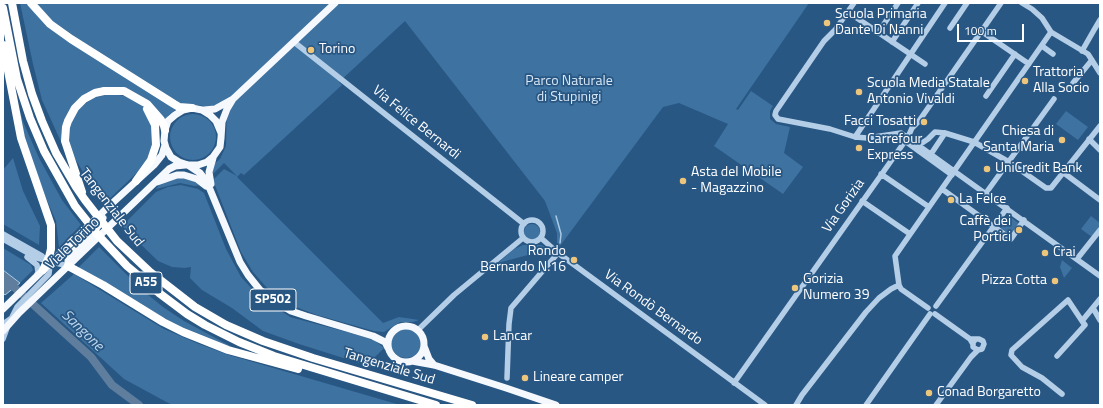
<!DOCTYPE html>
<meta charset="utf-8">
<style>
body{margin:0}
#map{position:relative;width:1103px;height:408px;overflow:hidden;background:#295784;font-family:"Titillium Web",sans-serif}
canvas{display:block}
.frame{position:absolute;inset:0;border:4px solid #fff;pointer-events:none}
.scale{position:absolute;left:957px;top:24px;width:67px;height:18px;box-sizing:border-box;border:2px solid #fff;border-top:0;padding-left:5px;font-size:12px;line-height:14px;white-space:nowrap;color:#fff;-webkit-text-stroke:3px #295784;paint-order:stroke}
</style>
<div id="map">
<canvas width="1103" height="408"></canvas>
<div class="frame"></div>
<div class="scale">100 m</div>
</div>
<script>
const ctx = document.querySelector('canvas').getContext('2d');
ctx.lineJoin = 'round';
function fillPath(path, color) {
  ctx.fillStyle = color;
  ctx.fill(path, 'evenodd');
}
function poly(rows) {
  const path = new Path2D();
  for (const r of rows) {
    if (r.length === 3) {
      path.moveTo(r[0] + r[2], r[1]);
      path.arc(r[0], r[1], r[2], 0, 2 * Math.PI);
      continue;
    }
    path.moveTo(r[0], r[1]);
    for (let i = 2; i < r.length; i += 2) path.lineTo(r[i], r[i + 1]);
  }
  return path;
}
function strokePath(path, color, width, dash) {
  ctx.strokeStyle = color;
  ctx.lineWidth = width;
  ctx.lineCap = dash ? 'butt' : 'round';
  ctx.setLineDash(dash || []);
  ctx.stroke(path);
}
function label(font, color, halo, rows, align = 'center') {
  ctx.font = font + ' "Titillium Web",sans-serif';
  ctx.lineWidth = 3.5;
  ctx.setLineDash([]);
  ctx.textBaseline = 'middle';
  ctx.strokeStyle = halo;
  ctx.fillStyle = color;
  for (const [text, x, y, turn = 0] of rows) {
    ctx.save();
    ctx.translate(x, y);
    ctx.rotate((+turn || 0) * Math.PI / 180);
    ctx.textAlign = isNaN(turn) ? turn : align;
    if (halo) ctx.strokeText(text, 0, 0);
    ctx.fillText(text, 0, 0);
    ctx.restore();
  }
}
fillPath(poly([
 [20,3,28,3,43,20,176,109,168,116,165,120,117,88,101,87,87,93,75,103,62,144,42,100,33,64],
 [34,3,809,3,736,109,738,110,751,91,773,106,770,111,770,119,776,124,790,127,784,153,803,167,783,194,714,146,728,124,679,103,663,107,557,250,557,233,545,201,405,21,339,82,342,85,244,175,241,173,237,177,383,323,399,317,419,320,413,322,400,322,384,332,374,331,317,315,288,304,268,289,253,272,241,252,213,180,224,169,237,176,224,163,212,175,214,164,220,159,226,146,227,98,218,105,207,107,199,105,184,105,175,102,62,31],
 [109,94,127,96,140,103,145,109,152,122,152,152,142,168,104,204,93,189,73,155,69,142,69,129,71,122,78,110,86,103,94,98],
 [19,108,24,124,39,158,62,200,81,225,59,247,56,221,45,196,25,139],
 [1066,111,1088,127,1078,140,1056,124],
 [193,137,23],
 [13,158,23,191,40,226,39,245,3,224,3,170],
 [178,177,187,177,203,185,195,186,180,183,156,189,161,183],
 [181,185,198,189,204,193,226,249,241,277,257,294,290,317,373,339,384,348,375,357,375,368,299,344,263,331,232,308,202,290,190,278,191,267,185,268,172,267,158,261,122,226,156,192,168,187],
 [1009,216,1020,224,1012,236,1001,228],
 [1091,216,1100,223,1100,226,1092,237,1081,229],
 [532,232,8],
 [523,245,541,245,550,249,498,263,514,249],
 [99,247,141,289,163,307,184,321,234,348,181,328,78,268],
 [3,248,31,265,33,270,20,283,3,270],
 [1062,260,1072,268,1064,278,1060,267],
 [74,274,164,329,199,344,229,355,400,405,172,405,124,379,41,303],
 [406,343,15]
]), '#3e72a0');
const water = poly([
 [3,270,20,283,5,295,3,293,3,270]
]);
fillPath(water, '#5f7e9d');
strokePath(water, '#a9cae7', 1);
strokePath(poly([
 [556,216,561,234,560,243]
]), '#a9cae7', 1.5);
strokePath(poly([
 [3,277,91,357,112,385,139,405]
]), '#5f7e9d', 8);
strokePath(poly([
 [854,3,835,30,824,41,776,111,775,115,778,119,830,129,855,137,867,138,901,133,1100,276],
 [1022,3,1032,9,1042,18,1051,32,1088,54,1100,73],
 [848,12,925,64],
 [950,28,967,3],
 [981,31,1029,64],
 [878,33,898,3],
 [294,42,524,224],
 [892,42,918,3],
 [1042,46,1053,54],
 [1082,51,1094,30,1100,20],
 [1073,83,1092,60],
 [986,96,1015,54],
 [855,137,945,3],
 [1089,139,1100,150],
 [905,141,952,175],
 [919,145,928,139,935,132,945,133,974,142,1009,162,1046,188,1051,188,1100,126],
 [931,154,945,133],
 [1064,173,1100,200],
 [881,174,929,207],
 [942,189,1011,239,1024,220],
 [986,193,1054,99],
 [862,201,910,234],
 [532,231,11],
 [3,234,42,256,48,261,50,266,49,274,17,307,11,319],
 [541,238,558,253,765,405],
 [3,239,37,258,68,266],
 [27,257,37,265,38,272,36,277],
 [1077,259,1100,230],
 [936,306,1007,208],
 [928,308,901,289,899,285,895,256,1051,32],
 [1093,308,1100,320],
 [935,314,970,339,973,344],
 [3,324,13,317],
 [418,330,454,295,523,238],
 [3,339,7,328],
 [970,339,979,339,983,341,984,344,982,349,978,350,973,347,973,342,975,340],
 [1057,356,1085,325,1082,321,1100,299],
 [507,378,509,324,511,308,558,253],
 [734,383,908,137,912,128,919,121,1001,3],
 [1062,394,1042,378,1022,367,1011,355,1012,350,1068,300,1082,321],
 [796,405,802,395,866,312,879,298,891,289,899,285],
 [866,405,930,314],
 [936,405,971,357,978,350]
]), '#b4cee7', 5.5);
strokePath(poly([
 [204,110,215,109,233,99,335,3],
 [221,133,216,121,210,115,202,110,192,108,183,110,175,115,168,121,165,130,164,141,166,148,171,157,179,162,188,165,198,165,207,162,213,157,220,147,221,138,222,122,227,109,233,99],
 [188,165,200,173,207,182,240,262,248,275,260,290,276,302,291,311,306,316,373,336,385,342,388,348],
 [157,182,177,175,184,175,197,179,206,186],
 [211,184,209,172,213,158],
 [68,266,68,260,72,253,94,232,103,218],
 [3,309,107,208,154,165,162,155,165,145],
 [406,344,18],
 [3,331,19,313,169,169,175,166,185,165],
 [424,346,429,359,434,365],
 [412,361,434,365,506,388,556,405]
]), '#f5f9fe', 7);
strokePath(poly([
 [12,3,23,61,32,94,42,121,56,153,76,187,85,200,117,241,150,272,195,307,226,325,263,341,313,358,472,405],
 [31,3,50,24,71,39,174,104,179,107,192,108],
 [3,8,17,79,30,118,44,151,75,206,98,235,127,266,159,293,187,314,205,325,239,342,274,356,436,405],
 [3,45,21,138,51,225,51,249,49,257,43,270],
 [136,181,151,160,156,145,155,125,147,109],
 [82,192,65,141,66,127,68,121,75,108,84,99,95,93,104,91,124,91,147,104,161,120,164,126,165,130],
 [68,266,103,285,163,322,183,332,228,350,298,369]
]), '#fff', 8);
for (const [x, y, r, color] of [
 [827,23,4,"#edc57b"],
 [311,50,4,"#edc57b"],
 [1025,81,4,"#edc57b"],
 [859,92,4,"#edc57b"],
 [924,122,4,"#edc57b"],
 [1062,140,4,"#edc57b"],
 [859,148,4,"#edc57b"],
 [987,169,4,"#edc57b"],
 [683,181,4,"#edc57b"],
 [951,200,4,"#edc57b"],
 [1019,230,4,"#edc57b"],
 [1045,253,4,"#edc57b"],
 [574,260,4,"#edc57b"],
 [1055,281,4,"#edc57b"],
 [795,288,4,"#edc57b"],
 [485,337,4,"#edc57b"],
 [525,378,4,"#edc57b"],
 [929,393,4,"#edc57b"]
]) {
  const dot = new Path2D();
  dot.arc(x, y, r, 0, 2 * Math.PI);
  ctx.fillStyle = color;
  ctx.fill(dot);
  strokePath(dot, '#295784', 1.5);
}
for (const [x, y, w] of [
 [146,283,32],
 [273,300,46]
]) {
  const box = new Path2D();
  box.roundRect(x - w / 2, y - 11, w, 22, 3);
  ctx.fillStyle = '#295784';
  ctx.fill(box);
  strokePath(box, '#fff', 1);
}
label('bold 13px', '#fff', null, [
 ["A55",146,283],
 ["SP502",273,300]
]);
label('14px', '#fff', '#295784', [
 ["Scuola Primaria",835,15],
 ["Dante Di Nanni",835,31],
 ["Torino",319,50],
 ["Trattoria",1033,73],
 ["Alla Socio",1033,89],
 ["Scuola Media Statale",867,84],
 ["Antonio Vivaldi",867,100],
 ["Facci Tosatti",916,122,"right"],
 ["Chiesa di",1054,132,"right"],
 ["Santa Maria",1054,148,"right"],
 ["Carrefour",867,140],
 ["Express",867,156],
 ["UniCredit Bank",995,169],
 ["Asta del Mobile",691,173],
 ["- Magazzino",691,189],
 ["La Felce",959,200],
 ["Caffè dei",1011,222,"right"],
 ["Portici",1011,238,"right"],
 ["Rondo",566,252,"right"],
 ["Bernardo N.16",566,268,"right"],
 ["Crai",1053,253],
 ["Gorizia",803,280],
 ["Numero 39",803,296],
 ["Pizza Cotta",1047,281,"right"],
 ["Lancar",493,337],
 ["Lineare camper",533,378],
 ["Conad Borgaretto",937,393]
], 'left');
label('14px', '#d7e7f6', '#295784', [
 ["Parco Naturale",569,82],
 ["di Stupinigi",569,98]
]);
label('14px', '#fff', '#295784', [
 ["Via Felice Bernardi",416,123,39],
 ["Via Gorizia",844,206,-55],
 ["Tangenziale Sud",111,208,52],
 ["Viale Torino",73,244,-44],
 ["Via Rondò Bernardo",653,308,36],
 ["Tangenziale Sud",389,367,17]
]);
label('italic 15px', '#bfd8ee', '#295784', [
 ["Sangone",82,331,44]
]);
</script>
